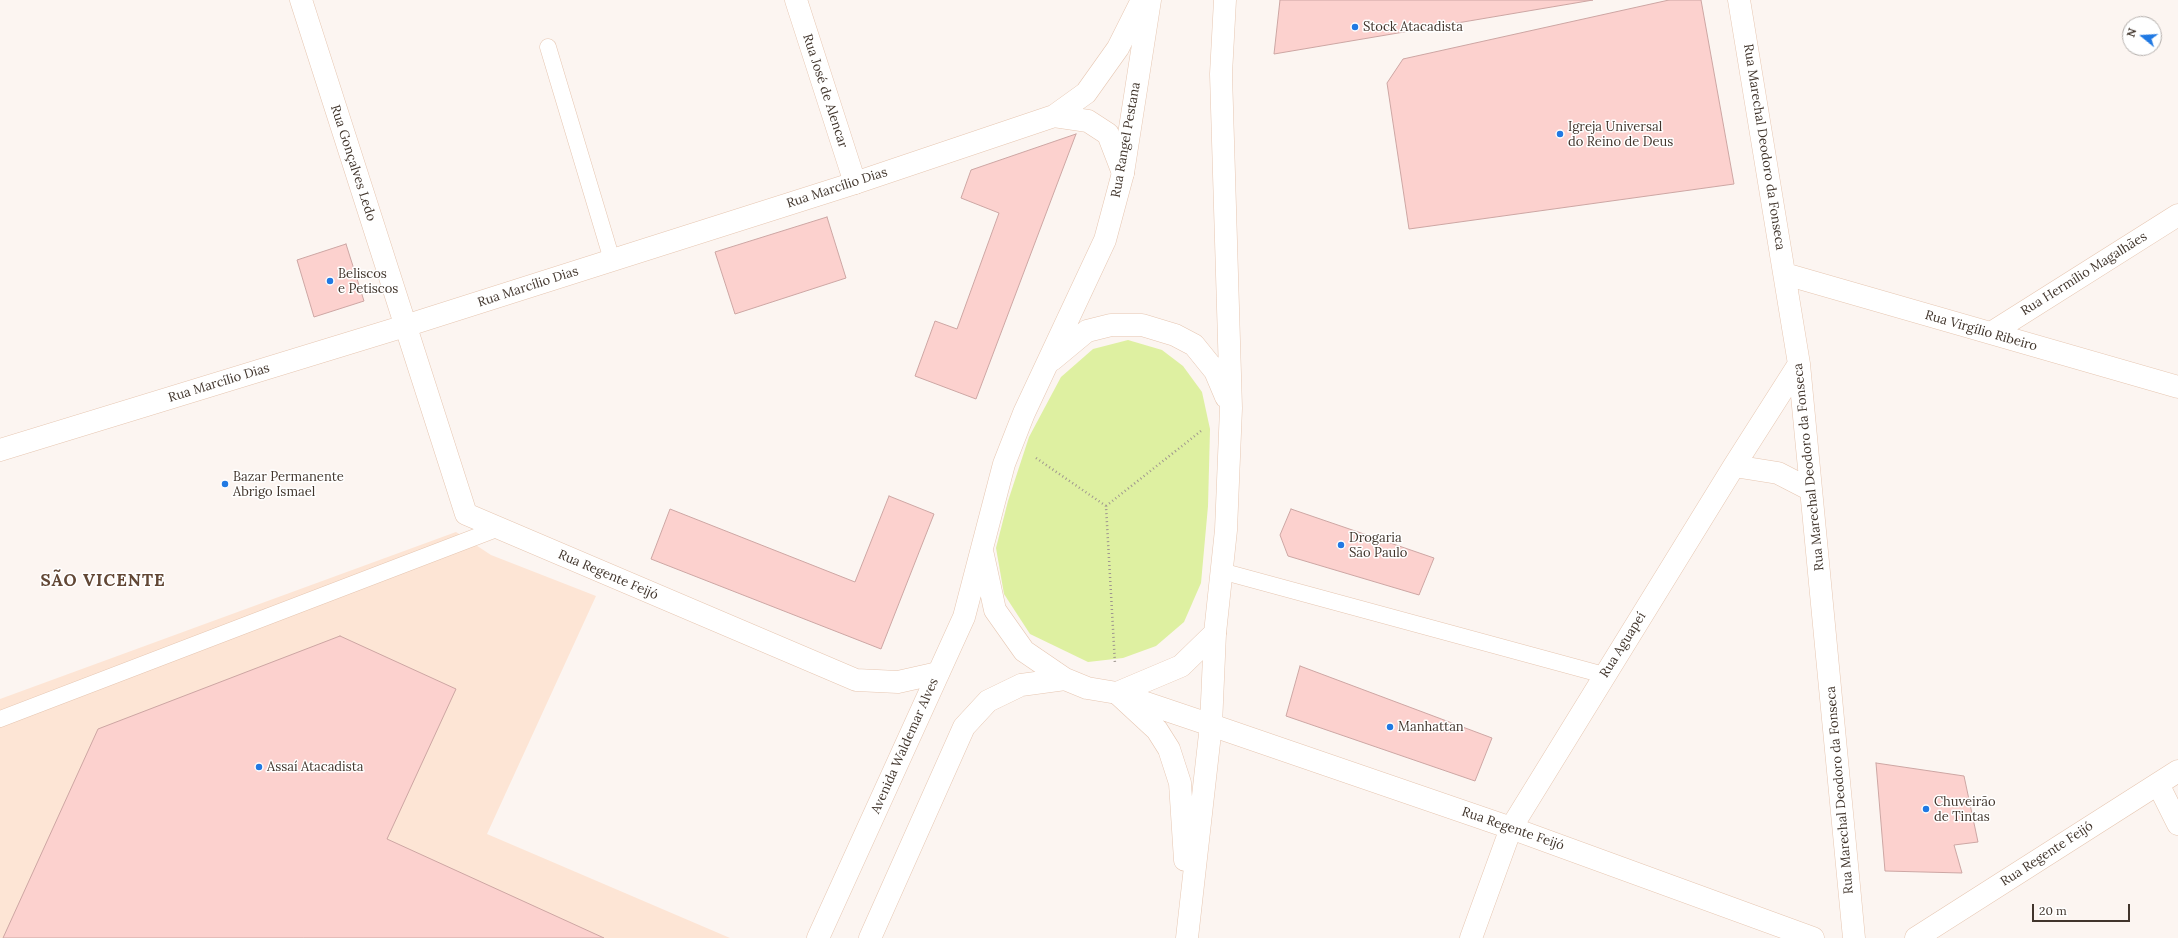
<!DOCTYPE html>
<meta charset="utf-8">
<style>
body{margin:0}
#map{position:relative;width:2178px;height:938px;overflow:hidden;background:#fcf5f1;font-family:Lora,serif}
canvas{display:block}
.north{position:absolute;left:2122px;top:16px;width:40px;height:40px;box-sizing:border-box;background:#fff;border:1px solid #b3aeab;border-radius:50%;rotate:288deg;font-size:11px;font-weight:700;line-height:16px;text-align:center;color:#41352c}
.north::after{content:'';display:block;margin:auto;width:14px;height:18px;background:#2079e3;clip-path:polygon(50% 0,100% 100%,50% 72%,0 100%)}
.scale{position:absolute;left:2032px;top:904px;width:98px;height:18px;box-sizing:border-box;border:2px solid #41352c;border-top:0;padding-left:5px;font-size:12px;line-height:14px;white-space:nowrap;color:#41352c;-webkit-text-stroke:3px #fff;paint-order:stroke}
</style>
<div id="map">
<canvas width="2178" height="938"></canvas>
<div class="north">N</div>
<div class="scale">20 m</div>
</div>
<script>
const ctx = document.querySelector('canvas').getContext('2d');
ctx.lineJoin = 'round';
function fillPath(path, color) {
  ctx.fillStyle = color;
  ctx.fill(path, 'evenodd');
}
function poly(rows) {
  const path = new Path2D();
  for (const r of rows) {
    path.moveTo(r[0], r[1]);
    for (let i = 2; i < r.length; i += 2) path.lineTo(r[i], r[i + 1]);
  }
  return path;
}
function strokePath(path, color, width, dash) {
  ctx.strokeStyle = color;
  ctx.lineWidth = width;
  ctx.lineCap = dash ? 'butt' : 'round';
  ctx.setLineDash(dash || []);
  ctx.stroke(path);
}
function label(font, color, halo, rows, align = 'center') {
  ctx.font = font + ' Lora,serif';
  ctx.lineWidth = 3;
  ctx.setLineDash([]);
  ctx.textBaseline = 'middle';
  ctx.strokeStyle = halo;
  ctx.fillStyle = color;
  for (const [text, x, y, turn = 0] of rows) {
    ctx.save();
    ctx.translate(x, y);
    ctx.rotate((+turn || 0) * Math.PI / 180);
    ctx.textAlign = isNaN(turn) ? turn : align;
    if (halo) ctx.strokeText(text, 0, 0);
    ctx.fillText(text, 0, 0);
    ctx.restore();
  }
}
fillPath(poly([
 [456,532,491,555,596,596,487,834,730,938,0,938,0,699]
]), '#fde5d5');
fillPath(poly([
 [1128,340,1162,350,1183,366,1202,392,1210,429,1208,506,1201,583,1184,622,1156,646,1123,658,1088,662,1030,634,1004,594,996,548,1008,501,1029,437,1061,377,1093,349]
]), '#def0a1');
const building = poly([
 [1280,0,1593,0,1274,54,1280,0],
 [1669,0,1701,0,1734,184,1409,229,1387,83,1403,59,1669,0],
 [1076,134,976,399,915,376,935,321,957,329,999,213,961,198,971,170,1076,134],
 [827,217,846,278,735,314,715,252,827,217],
 [346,244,364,301,314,317,297,260,346,244],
 [889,496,934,514,881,649,651,559,670,509,855,582,889,496],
 [1291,509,1434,558,1419,595,1288,556,1280,535,1291,509],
 [340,636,456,689,387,839,604,938,3,938,98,729,340,636],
 [1300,666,1492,738,1475,781,1286,716,1300,666],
 [1876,763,1964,776,1978,842,1954,845,1962,873,1885,871,1876,763]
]);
fillPath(building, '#fcd1ce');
strokePath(building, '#cda6a3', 1);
const service = poly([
 [548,47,612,260],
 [1221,571,1604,675],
 [0,719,499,528]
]);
const minor = poly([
 [301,0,466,514,856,680,898,682,938,673],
 [796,0,855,183],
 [1739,0,1799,364,1854,938],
 [1785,274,2178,387],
 [1991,333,2178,215],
 [1734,466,1778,473,1811,490],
 [1211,725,1511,828,1813,938],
 [2158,784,2178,824],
 [1471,938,1511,828,1734,466,1799,364],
 [1916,938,2178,771]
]);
const tertiary = poly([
 [1054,116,1088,121,1108,134,1123,173],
 [0,450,405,326,855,183,1054,116,1086,93,1118,48,1142,0],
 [1117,693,1157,730,1169,749,1180,783,1185,860],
 [1125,696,1211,725],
 [1187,938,1211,725,1215,633]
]);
const secondary = poly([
 [1052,360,1087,331,1111,325,1142,325,1175,335,1194,345,1215,371,1226,397],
 [983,555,995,610,1024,651,1065,679,1087,688,1117,693,1181,666,1215,633,1226,530,1231,408,1221,74,1225,0],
 [818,938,964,617,1004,464,1024,413,1105,240,1123,173,1150,0],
 [870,938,964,727,988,701,1021,685,1065,679]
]);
strokePath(service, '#e6c6b1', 17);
strokePath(minor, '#e6c6b1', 23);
strokePath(tertiary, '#e6c6b1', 23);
strokePath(secondary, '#e6c6b1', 23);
strokePath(poly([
 [1036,458,1106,506,1115,664],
 [1106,506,1201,431]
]), '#9f968f', 2.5, [1, 3]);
strokePath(service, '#fff', 16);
strokePath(minor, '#fff', 22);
strokePath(tertiary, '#fff', 22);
strokePath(secondary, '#fff', 22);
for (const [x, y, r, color] of [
 [1355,27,4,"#2079e3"],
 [1560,134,4,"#2079e3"],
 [330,281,4,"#2079e3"],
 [225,484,4,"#2079e3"],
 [1341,545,4,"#2079e3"],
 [1390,727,4,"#2079e3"],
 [259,767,4,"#2079e3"],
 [1926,809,4,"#2079e3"]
]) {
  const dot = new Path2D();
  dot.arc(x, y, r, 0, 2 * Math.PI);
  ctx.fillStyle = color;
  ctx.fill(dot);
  strokePath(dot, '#fff', 1.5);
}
label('13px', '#41352c', '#fff', [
 ["Stock Atacadista",1363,27],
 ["Igreja Universal",1568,127],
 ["do Reino de Deus",1568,142],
 ["Beliscos",338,274],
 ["e Petiscos",338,289],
 ["Bazar Permanente",233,477],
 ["Abrigo Ismael",233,492],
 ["Drogaria",1349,538],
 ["São Paulo",1349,553],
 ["Manhattan",1398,727],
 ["Assaí Atacadista",267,767],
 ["Chuveirão",1934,802],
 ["de Tintas",1934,817]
], 'left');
label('13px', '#41352c', '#fff', [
 ["Rua José de Alencar",825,91,72],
 ["Rua Rangel Pestana",1126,140,-80],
 ["Rua Marechal Deodoro da Fonseca",1764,147,81],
 ["Rua Gonçalves Ledo",353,163,72],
 ["Rua Marcílio Dias",837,188,-18],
 ["Rua Hermílio Magalhães",2084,274,-32],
 ["Rua Marcílio Dias",528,287,-18],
 ["Rua Virgílio Ribeiro",1981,331,16],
 ["Rua Marcílio Dias",219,383,-17],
 ["Rua Marechal Deodoro da Fonseca",1809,467,-96],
 ["Rua Regente Feijó",608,575,23],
 ["Rua Aguapeí",1623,645,-58],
 ["Avenida Waldemar Alves",905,746,-66],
 ["Rua Marechal Deodoro da Fonseca",1840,790,-95],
 ["Rua Regente Feijó",1513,829,19],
 ["Rua Regente Feijó",2047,854,-33]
]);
ctx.letterSpacing = '1px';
label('bold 17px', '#624735', '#fff', [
 ["SÃO VICENTE",103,581]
]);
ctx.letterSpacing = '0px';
</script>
